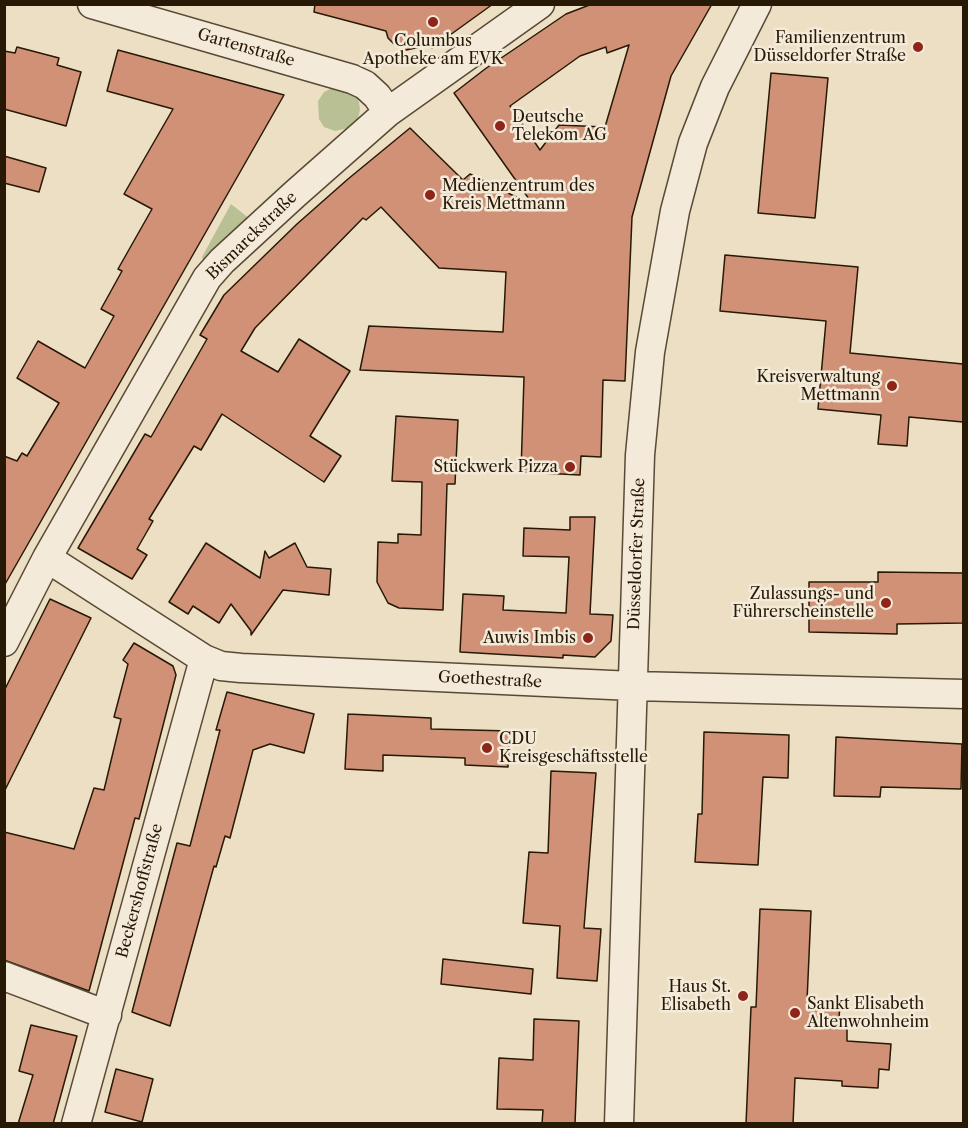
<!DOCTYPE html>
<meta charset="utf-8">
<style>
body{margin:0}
#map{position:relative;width:968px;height:1128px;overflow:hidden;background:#eddfc4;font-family:"Libre Caslon Text",serif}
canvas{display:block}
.frame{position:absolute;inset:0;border:6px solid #271905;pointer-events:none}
</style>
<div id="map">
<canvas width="968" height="1128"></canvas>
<div class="frame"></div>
</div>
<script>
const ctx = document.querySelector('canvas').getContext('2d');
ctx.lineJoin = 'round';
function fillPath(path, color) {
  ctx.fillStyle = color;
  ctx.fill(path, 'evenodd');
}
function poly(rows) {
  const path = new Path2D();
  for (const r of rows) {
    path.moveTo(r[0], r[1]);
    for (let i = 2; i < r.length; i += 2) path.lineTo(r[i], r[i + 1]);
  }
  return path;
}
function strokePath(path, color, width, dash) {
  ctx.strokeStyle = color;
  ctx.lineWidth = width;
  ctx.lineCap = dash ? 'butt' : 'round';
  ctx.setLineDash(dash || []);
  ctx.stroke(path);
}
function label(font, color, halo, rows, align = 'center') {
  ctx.font = font + ' "Libre Caslon Text",serif';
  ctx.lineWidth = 5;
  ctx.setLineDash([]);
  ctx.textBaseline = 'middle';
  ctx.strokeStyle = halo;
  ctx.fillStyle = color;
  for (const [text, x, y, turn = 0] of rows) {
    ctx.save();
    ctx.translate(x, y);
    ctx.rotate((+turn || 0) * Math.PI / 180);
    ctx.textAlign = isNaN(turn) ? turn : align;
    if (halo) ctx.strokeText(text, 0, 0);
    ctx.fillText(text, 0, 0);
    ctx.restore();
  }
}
fillPath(poly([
 [334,87,356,96,359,102,360,110,358,118,349,128,335,131,324,127,319,119,318,101,324,92],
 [231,204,250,219,204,263,202,257]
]), '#b9c194');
const building = poly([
 [315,4,493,4,432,48,430,45,406,50,393,43,388,38,386,31,314,12,315,4],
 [592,4,712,4,671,76,632,217,625,381,603,380,601,457,581,456,580,475,521,472,524,377,360,370,369,326,503,332,506,272,439,268,381,207,366,220,363,218,255,328,241,351,278,372,299,339,350,371,310,436,341,456,324,482,222,414,201,450,194,446,149,519,153,521,137,549,147,555,132,579,78,548,145,434,151,437,207,339,200,335,224,295,297,224,348,179,410,128,463,180,470,174,534,206,454,93,485,69,566,14,592,4],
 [629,45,605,127,559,125,540,150,510,106,580,56,606,47,607,53,629,45],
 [17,47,59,58,57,65,81,72,66,126,4,109,4,51,15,53,17,47],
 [118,50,284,95,4,586,4,456,17,461,22,453,27,456,59,403,17,378,38,341,85,368,114,316,101,309,122,271,118,269,152,209,124,194,173,109,107,91,118,50],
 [771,73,828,78,815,218,758,213,771,73],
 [4,156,46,168,39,192,4,183,4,156],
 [725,255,858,267,850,353,963,364,963,422,909,417,907,446,878,444,881,415,818,409,826,321,720,311,725,255],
 [396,416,458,420,455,484,447,484,443,610,399,608,388,603,377,582,378,542,398,543,398,534,421,535,422,482,392,481,396,416],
 [570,517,595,517,590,614,613,615,611,641,595,657,563,655,563,658,460,652,463,594,504,596,503,610,566,613,569,557,523,556,524,528,570,530,570,517],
 [206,543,260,578,265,551,269,558,295,543,307,567,331,569,329,595,283,590,251,635,251,631,231,604,219,623,193,606,188,614,169,602,206,543],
 [878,572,963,573,963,623,897,624,897,634,809,632,809,582,878,582,878,572],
 [50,599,91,618,4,792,4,691,50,599],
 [134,643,173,666,176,675,139,819,135,818,89,991,4,960,4,832,74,849,94,788,104,790,121,719,114,717,128,664,123,660,134,643],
 [227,692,314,714,304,753,270,744,253,750,230,838,225,836,216,867,214,866,170,1026,132,1012,177,843,190,846,220,730,216,730,227,692],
 [348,714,431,718,431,729,510,731,508,767,465,765,465,758,383,755,383,771,345,769,348,714],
 [704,732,789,735,788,778,763,777,758,865,695,862,698,814,702,814,704,732],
 [836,737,962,744,961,789,881,787,880,797,834,796,836,737],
 [551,771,596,773,584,928,601,929,597,981,557,978,560,926,523,923,529,852,548,853,551,771],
 [760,909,811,911,807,1001,840,1002,839,1020,847,1020,847,1041,891,1044,889,1070,879,1069,878,1088,842,1086,842,1081,795,1078,793,1124,746,1124,751,1007,756,1007,760,909],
 [443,959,533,969,531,994,441,984,443,959],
 [534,1019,579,1021,575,1124,542,1124,543,1110,497,1109,499,1058,533,1060,534,1019],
 [31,1025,77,1036,53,1124,18,1124,33,1075,19,1071,31,1025],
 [116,1069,153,1079,142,1122,105,1112,116,1069]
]);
fillPath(building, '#d09177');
strokePath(building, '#271905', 1.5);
const minor = poly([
 [92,4,352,79,365,85,377,96,388,112],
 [47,558,204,659,221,666,241,668,633,686,964,694],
 [4,642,47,558,207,278,222,261,295,194,388,112,540,4],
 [4,976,107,1015],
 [76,1124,204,659],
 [619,1124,640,455,650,352,675,211,693,143,715,87,757,4]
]);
strokePath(minor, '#584a35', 31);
strokePath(minor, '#f3ead9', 28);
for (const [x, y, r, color] of [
 [433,22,6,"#8f2418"],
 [918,47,6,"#8f2418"],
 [500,126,6,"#8f2418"],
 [430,195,6,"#8f2418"],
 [892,386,6,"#8f2418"],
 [570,467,6,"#8f2418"],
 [886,603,6,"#8f2418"],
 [588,638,6,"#8f2418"],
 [487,748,6,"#8f2418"],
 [743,996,6,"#8f2418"],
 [795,1013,6,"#8f2418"]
]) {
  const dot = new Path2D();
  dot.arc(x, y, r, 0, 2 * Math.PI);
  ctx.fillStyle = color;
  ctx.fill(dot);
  strokePath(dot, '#f3ead9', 2);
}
label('16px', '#271905', '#f3ead9', [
 ["Familienzentrum",906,38],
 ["Düsseldorfer Straße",906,56],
 ["Columbus",433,41,"center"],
 ["Apotheke am EVK",433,59,"center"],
 ["Deutsche",512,117,"left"],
 ["Telekom AG",512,135,"left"],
 ["Medienzentrum des",442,186,"left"],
 ["Kreis Mettmann",442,204,"left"],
 ["Kreisverwaltung",880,377],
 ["Mettmann",880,395],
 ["Stückwerk Pizza",558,467],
 ["Zulassungs- und",874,594],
 ["Führerscheinstelle",874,612],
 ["Auwis Imbis",576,638],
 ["CDU",499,739,"left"],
 ["Kreisgeschäftsstelle",499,757,"left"],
 ["Haus St.",731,987],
 ["Elisabeth",731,1005],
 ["Sankt Elisabeth",807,1004,"left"],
 ["Altenwohnheim",807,1022,"left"]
], 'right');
label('16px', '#271905', '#f3ead9', [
 ["Gartenstraße",246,48,16],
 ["Bismarckstraße",252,236,-44],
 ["Düsseldorfer Straße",637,554,-88],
 ["Goethestraße",490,680,3],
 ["Beckershoffstraße",140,891,-75]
]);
</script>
